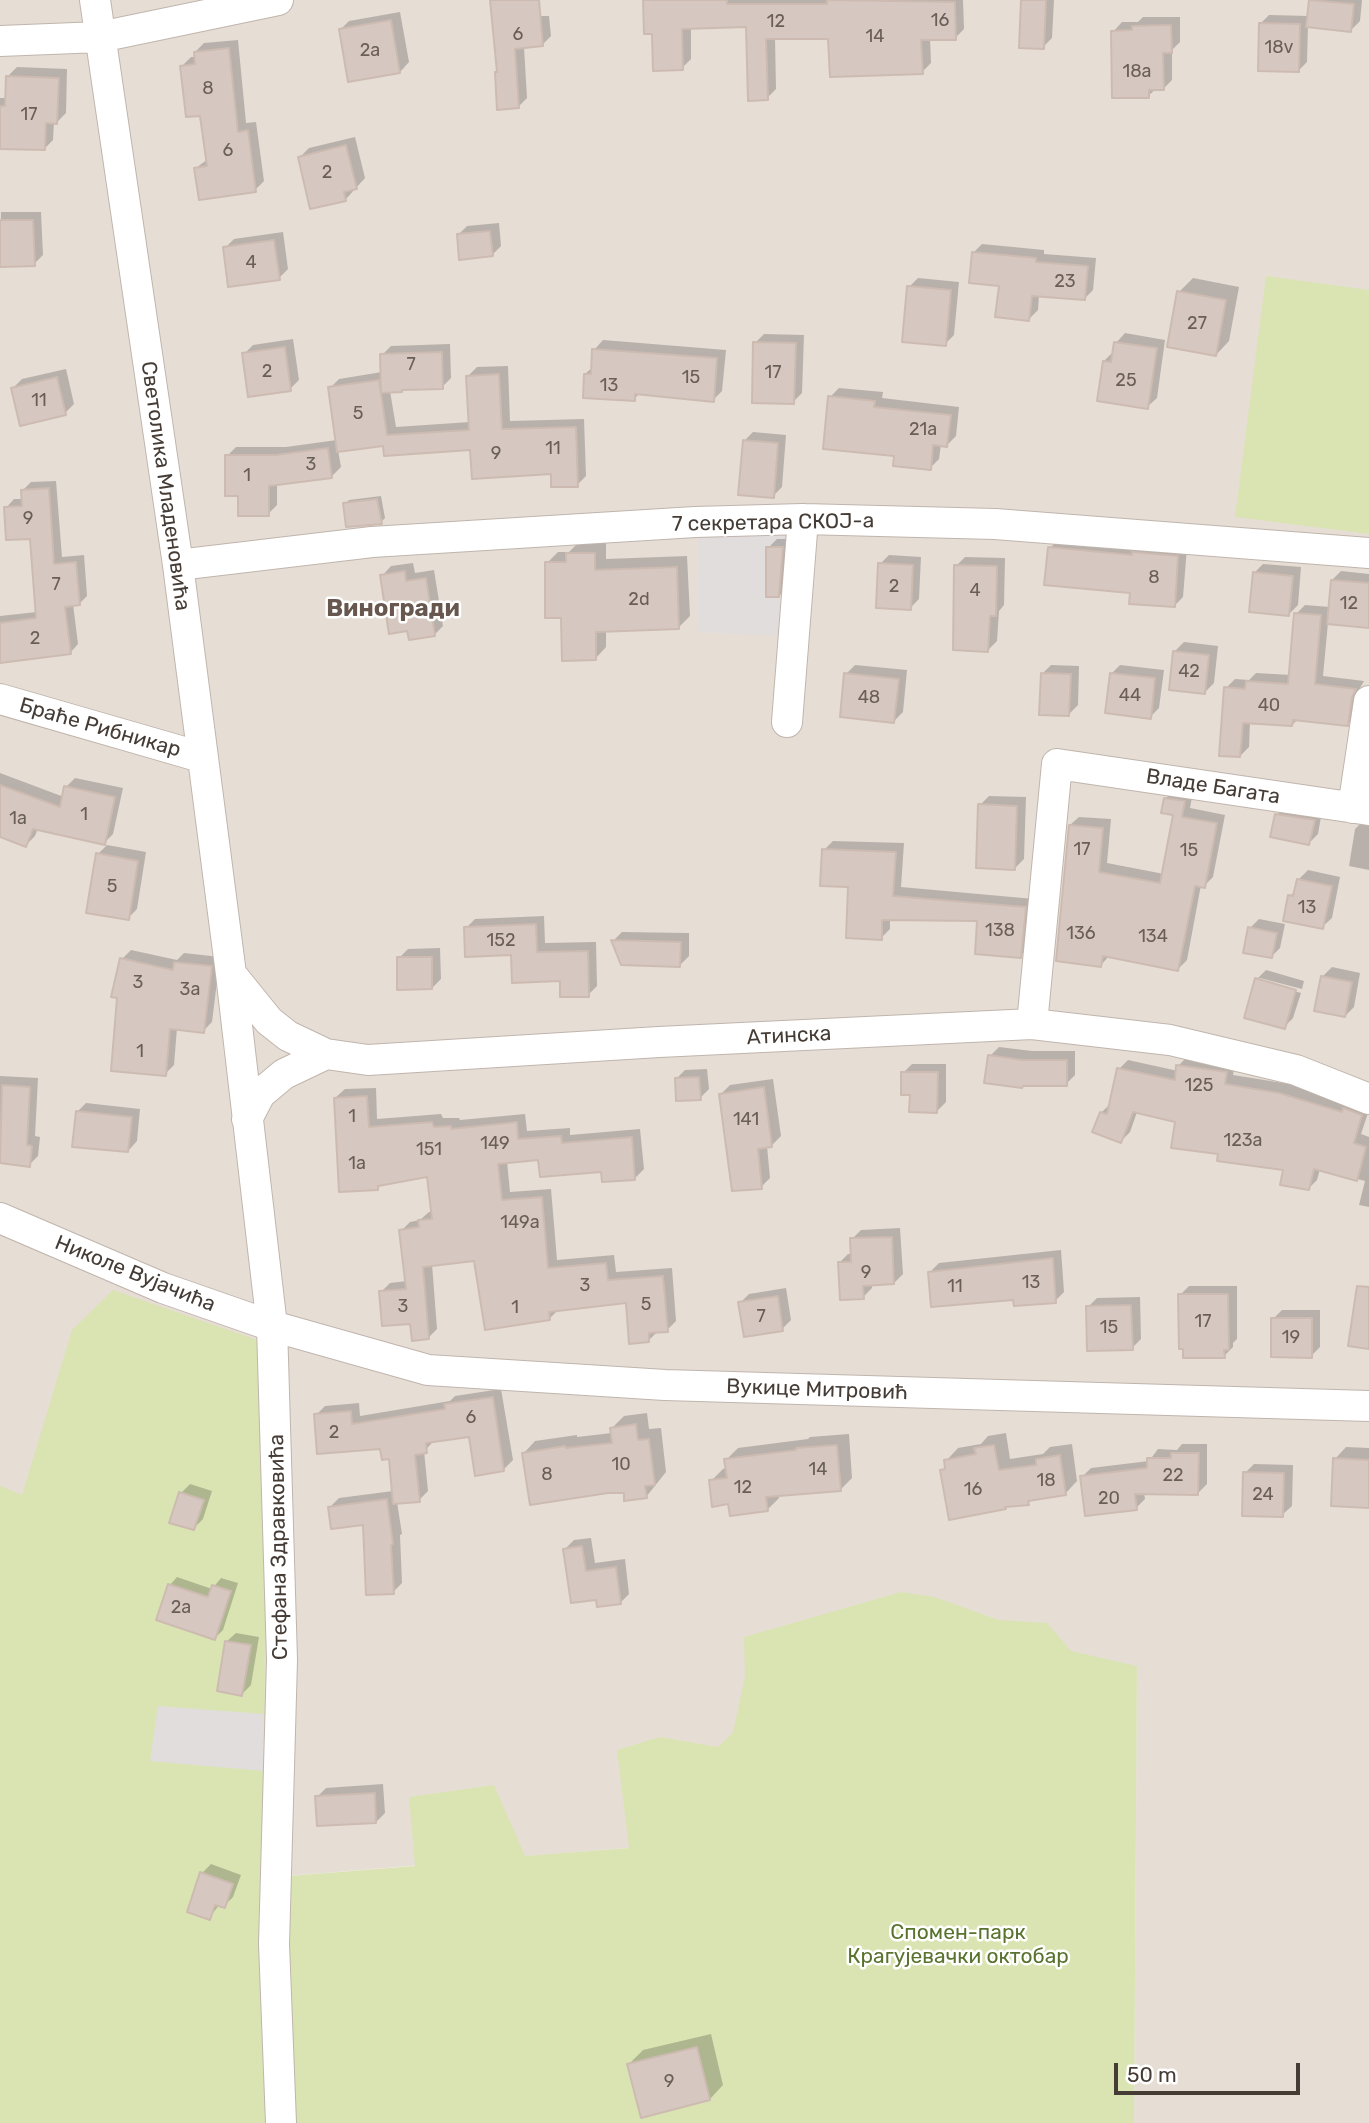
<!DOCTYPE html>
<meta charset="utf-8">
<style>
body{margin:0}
#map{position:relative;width:1369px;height:2123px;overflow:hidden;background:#f2ece7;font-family:Rubik,sans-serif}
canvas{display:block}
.scale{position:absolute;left:1114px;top:2063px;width:186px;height:32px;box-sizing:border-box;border:4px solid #453c36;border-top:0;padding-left:9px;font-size:21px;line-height:24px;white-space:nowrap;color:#453c36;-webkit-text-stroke:5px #fff;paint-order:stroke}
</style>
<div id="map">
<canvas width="1369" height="2123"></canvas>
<div class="scale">50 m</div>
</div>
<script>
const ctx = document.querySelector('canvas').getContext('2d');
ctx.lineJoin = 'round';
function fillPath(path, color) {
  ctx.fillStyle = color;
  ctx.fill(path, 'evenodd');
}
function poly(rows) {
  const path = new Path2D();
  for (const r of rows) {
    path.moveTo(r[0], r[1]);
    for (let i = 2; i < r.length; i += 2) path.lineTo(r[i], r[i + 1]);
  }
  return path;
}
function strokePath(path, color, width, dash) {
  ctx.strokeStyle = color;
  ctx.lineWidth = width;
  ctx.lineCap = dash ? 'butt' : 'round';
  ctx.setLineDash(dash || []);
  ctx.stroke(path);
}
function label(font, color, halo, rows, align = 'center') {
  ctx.font = font + ' Rubik,sans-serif';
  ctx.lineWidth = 5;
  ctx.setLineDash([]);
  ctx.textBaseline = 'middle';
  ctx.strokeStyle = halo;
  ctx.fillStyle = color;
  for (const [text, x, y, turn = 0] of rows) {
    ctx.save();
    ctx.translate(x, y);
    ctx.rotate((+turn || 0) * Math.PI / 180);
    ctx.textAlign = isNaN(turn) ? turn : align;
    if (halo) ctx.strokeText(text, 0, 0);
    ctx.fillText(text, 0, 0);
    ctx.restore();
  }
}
fillPath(poly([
 [0,0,1369,0,1369,2123,1134,2123,1137,1666,820,1832,263,1878,0,1986]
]), '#e6ddd5');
fillPath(poly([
 [1266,276,1369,290,1369,534,1235,517],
 [113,1290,266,1343,264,1878,415,1866,409,1797,494,1785,525,1856,629,1848,617,1750,660,1737,718,1747,733,1732,745,1677,744,1637,901,1592,934,1597,999,1620,1047,1623,1071,1651,1137,1666,1134,2123,0,2123,0,1486,22,1495,72,1330]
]), '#dae4b3');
fillPath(poly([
 [792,530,791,547,766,548,766,597,792,597,784,636,697,632,698,536],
 [158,1706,264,1714,264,1771,150,1761]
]), '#e1dddc');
fillPath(poly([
 [492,0,538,0,540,16,549,16,551,36,542,45,524,47,527,98,518,107,496,73,499,70],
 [645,0,963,0,964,29,955,38,930,38,931,63,922,72,830,37,775,37,776,89,767,98,748,25,691,27,691,59,682,68,654,32],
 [1022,0,1054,0,1052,38,1043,47],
 [1311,0,1362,0,1360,21,1351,30,1308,25,1307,62,1298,71,1260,24,1269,15,1309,16],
 [400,12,409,62,400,72,340,30,349,21],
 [1143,17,1180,17,1180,42,1172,50,1172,80,1163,89,1156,89,1148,96,1113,32,1122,22,1138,22],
 [238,40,246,123,256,122,264,181,255,190,196,168,208,159,202,114,182,66,191,57,196,57,195,52,204,43],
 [17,67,67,69,66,113,57,122,54,122,53,140,44,149,0,147,0,98,7,98,8,76],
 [355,137,365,178,346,199,300,157,309,148],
 [1,212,41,212,43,255,34,264,0,265],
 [499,223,501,246,492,255,458,235,467,226],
 [283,232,288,269,279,278,225,248,234,239],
 [982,244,1044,250,1044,254,1096,258,1093,290,1084,299,1039,295,1038,310,1029,319,973,253],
 [918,278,959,282,954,335,945,344,909,287],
 [1193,278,1239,287,1229,341,1216,355,1179,292],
 [1125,333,1165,340,1157,398,1147,407,1104,361,1113,352,1116,343],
 [764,334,804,335,802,393,793,402,755,343],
 [293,339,299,380,290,389,244,354,253,345],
 [603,340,726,350,722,391,713,400,640,393,634,399,585,374,593,367,594,350],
 [450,344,451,378,442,387,403,388,390,391,396,427,470,422,468,376,477,367,508,366,510,421,584,419,586,476,577,485,552,472,472,449,384,444,338,450,341,467,332,476,277,483,277,505,268,514,239,494,227,456,236,447,286,447,337,440,330,388,339,379,382,372,382,355,391,346],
 [66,369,74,404,65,413,13,388,22,379],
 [839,388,883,392,882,398,959,407,956,436,947,445,941,444,939,459,930,468,896,454,830,397],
 [753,432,786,435,782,487,773,496,744,441],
 [56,481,62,557,84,555,87,596,79,604,73,604,78,644,70,653,0,661,0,616,37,612,31,537,6,508,14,499,24,499,23,490,31,482],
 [381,496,385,518,381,522,345,504,349,500],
 [777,539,791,539,788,586,779,596,768,548],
 [1059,539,1187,547,1183,597,1174,606,1131,591,1050,548],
 [579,542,606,542,606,559,687,556,690,616,678,628,606,630,606,647,595,659,563,616,547,563,558,552,569,552],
 [889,555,921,557,919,599,910,608,880,564],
 [965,557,1005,558,1004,605,999,611,997,641,988,650,956,566],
 [413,563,415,573,434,570,443,626,434,635,382,576,391,566],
 [1263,564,1301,567,1298,605,1289,614,1254,573],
 [1341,571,1369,574,1369,627,1328,623,1323,676,1364,681,1360,688,1356,716,1347,725,1298,719,1292,725,1250,722,1249,747,1240,756,1226,688,1235,679,1249,680,1256,673,1291,675,1296,614,1305,605,1330,607,1332,580],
 [1184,642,1218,646,1214,683,1205,692,1175,651],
 [855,665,907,670,903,712,894,721,846,674],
 [1051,665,1079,666,1078,705,1069,714,1042,674],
 [1120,665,1164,670,1159,708,1150,717,1111,674],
 [0,773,64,797,66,787,75,778,123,788,113,834,104,843,38,828,35,836,26,845,0,835],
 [1175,789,1193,792,1190,808,1225,815,1213,877,1204,886,1201,885,1187,960,1178,969,1110,955,1101,965,1070,825,1079,817,1111,819,1107,863,1164,874,1175,814,1166,798],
 [989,796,1026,797,1024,859,1015,868,980,805],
 [1286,806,1322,811,1318,834,1309,843,1277,815],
 [1364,820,1369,821,1369,870,1349,866,1355,829],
 [833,841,904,843,901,887,1034,899,1029,947,1020,956,979,919,890,918,890,929,881,938,850,885,824,850],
 [107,845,146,852,137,909,128,918,98,854],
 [1308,870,1340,877,1332,918,1322,927,1290,896,1297,889,1299,879],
 [544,916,545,943,596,942,597,986,588,995,466,928,475,919],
 [1259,919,1285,924,1280,948,1271,957,1250,928],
 [622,932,689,933,689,956,680,965,613,941],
 [440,948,441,979,432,988,399,958,408,949],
 [131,950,177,960,184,953,220,957,212,1022,203,1031,177,1028,174,1065,165,1074,122,959],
 [1332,967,1360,973,1354,1007,1345,1016,1323,976],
 [1266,970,1304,981,1302,989,1260,978,1260,981,1301,993,1293,1018,1284,1027,1257,979],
 [999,1047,1032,1051,1075,1051,1075,1075,1066,1084,990,1056],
 [1187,1057,1235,1063,1233,1075,1289,1084,1369,1110,1361,1134,1369,1137,1369,1207,1359,1205,1365,1181,1320,1169,1317,1180,1308,1189,1285,1169,1220,1152,1177,1120,1137,1112,1130,1132,1121,1141,1101,1113,1110,1104,1119,1069,1128,1060,1178,1071,1178,1066],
 [912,1064,946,1064,946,1102,937,1111,912,1093,903,1073],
 [707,1069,709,1089,700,1098,676,1079,685,1070],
 [0,1076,38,1078,35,1136,40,1137,38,1156,29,1165,0,1161],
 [773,1079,781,1136,772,1145,767,1146,770,1178,761,1187,721,1094,730,1085],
 [376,1088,377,1119,441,1114,443,1118,459,1118,460,1120,525,1114,527,1131,570,1128,570,1135,640,1129,644,1169,635,1178,540,1158,507,1161,510,1192,551,1189,557,1260,614,1255,616,1272,672,1268,676,1321,667,1330,657,1332,648,1341,628,1301,559,1309,549,1319,476,1259,432,1264,437,1329,428,1338,381,1292,390,1283,407,1281,401,1231,410,1222,420,1220,429,1212,433,1211,428,1175,383,1183,378,1188,335,1098,345,1089],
 [86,1103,140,1109,137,1141,128,1151,77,1112],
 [900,1228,903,1274,894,1283,872,1284,872,1288,863,1297,839,1263,848,1254,852,1254,852,1239,861,1230],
 [1061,1250,1064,1292,1055,1301,1015,1298,930,1272,939,1263],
 [1189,1286,1237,1286,1237,1339,1233,1343,1233,1347,1224,1356,1180,1295],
 [786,1288,791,1320,782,1329,740,1303,749,1294],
 [1140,1297,1141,1339,1132,1348,1088,1307,1097,1298],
 [1282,1310,1320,1310,1320,1347,1311,1356,1273,1319],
 [501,1389,513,1460,504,1469,470,1435,435,1440,424,1451,428,1491,419,1500,397,1502,402,1534,400,1535,402,1583,393,1592,364,1523,330,1507,339,1498,393,1491,390,1457,381,1447,316,1415,325,1406,359,1403,360,1416,450,1401,455,1396],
 [647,1413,649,1429,661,1428,666,1472,646,1497,524,1453,535,1441,577,1435,577,1437,612,1433,612,1428,624,1416],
 [1006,1433,1010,1459,1043,1454,1050,1447,1072,1444,1077,1481,1065,1494,1033,1498,1028,1503,1008,1505,1005,1508,942,1471,947,1466,946,1461,958,1448,981,1444,988,1436],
 [849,1434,852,1478,840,1490,779,1495,779,1498,767,1510,730,1502,711,1481,723,1469,727,1468,726,1460,738,1448,808,1439,810,1437],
 [1182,1444,1207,1444,1207,1484,1198,1493,1144,1493,1145,1499,1136,1508,1082,1477,1091,1468,1149,1461,1158,1449,1177,1450],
 [1346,1447,1369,1448,1369,1506,1335,1459],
 [1254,1464,1293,1465,1292,1506,1282,1515,1245,1473],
 [190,1484,212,1491,203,1519,194,1528,181,1493],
 [591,1538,595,1563,625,1559,629,1594,620,1603,597,1598,565,1549,574,1540],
 [177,1577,212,1589,221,1578,238,1583,223,1630,215,1638,170,1585],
 [236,1633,259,1637,251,1685,242,1694,226,1642],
 [383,1784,385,1813,376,1822,317,1797,326,1788],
 [211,1864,241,1875,233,1897,224,1906,220,1904,209,1918,202,1873],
 [711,2034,723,2085,710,2099,629,2064,643,2050]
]), '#0003');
const building = poly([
 [490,0,539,0,543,46,515,49,519,108,497,110,495,72,497,72,490,0],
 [643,0,727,0,727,4,827,4,827,0,955,2,956,40,921,40,923,74,830,77,828,39,766,39,768,100,748,101,746,27,682,29,683,70,653,71,652,34,644,34,643,0],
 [1021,0,1046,0,1044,49,1019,48,1021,0],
 [1309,0,1354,4,1351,32,1306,27,1309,0],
 [391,20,400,73,348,82,339,29,391,20],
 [1259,23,1300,24,1299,72,1258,71,1259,23],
 [1171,25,1172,53,1163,53,1164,90,1149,90,1149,98,1112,98,1111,31,1132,30,1132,26,1171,25],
 [229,48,238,132,248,130,256,192,199,200,194,168,207,166,200,116,186,117,180,66,195,64,194,52,229,48],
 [6,76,59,78,57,124,46,123,45,150,0,149,0,106,5,106,6,76],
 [346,145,357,189,344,192,346,201,310,209,298,157,346,145],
 [0,220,33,220,35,266,0,267,0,220],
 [490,231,493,256,459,260,457,234,490,231],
 [274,240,280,280,228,287,223,247,274,240],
 [972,252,1036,258,1036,262,1088,266,1085,300,1032,296,1029,321,995,317,999,286,969,283,972,252],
 [907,286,951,290,946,346,902,342,907,286],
 [1177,291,1226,300,1216,356,1167,347,1177,291],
 [753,342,796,343,794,404,752,403,753,342],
 [1114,342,1157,348,1148,409,1097,401,1103,361,1111,362,1114,342],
 [285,347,291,391,248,397,242,353,285,347],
 [592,349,717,358,714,402,635,394,635,401,583,398,584,374,591,374,592,349],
 [442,352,443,389,402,390,402,392,381,393,380,354,442,352],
 [499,374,502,429,576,427,578,487,551,487,551,474,472,479,470,450,384,456,383,446,337,452,328,387,379,380,387,435,469,430,466,376,499,374],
 [57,377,66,415,20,426,11,388,57,377],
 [828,396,875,401,874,407,951,415,947,447,933,445,931,470,893,466,894,456,823,449,828,396],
 [743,440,778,443,774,498,738,495,743,440],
 [328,448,332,478,269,486,269,516,238,516,238,496,225,496,225,455,276,455,328,448],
 [49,488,54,564,76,562,80,605,65,607,71,654,0,663,0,623,36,618,30,539,6,540,4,507,22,506,21,490,49,488],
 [377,499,382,524,346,527,343,503,377,499],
 [766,547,783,547,779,597,766,597,766,547],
 [1048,547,1132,555,1132,552,1178,556,1175,607,1129,604,1130,593,1044,585,1048,547],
 [566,553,595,553,595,570,677,567,679,629,596,632,596,660,562,661,561,618,545,618,545,562,566,562,566,553],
 [878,563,913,565,911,610,876,608,878,563],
 [954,565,997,566,996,616,990,616,988,652,953,650,954,565],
 [405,571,406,581,426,578,435,636,409,640,407,631,389,634,380,575,405,571],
 [1253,572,1293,576,1289,616,1249,612,1253,572],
 [1331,580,1369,583,1369,628,1327,624,1331,580],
 [1294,613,1321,615,1315,684,1356,689,1352,698,1348,726,1293,720,1292,726,1243,723,1240,757,1219,756,1224,687,1245,689,1246,681,1288,684,1294,613],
 [1173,651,1209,655,1205,694,1169,690,1173,651],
 [844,673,899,679,894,723,840,717,844,673],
 [1041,673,1071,674,1069,716,1039,715,1041,673],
 [1110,673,1155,678,1151,719,1105,713,1110,673],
 [0,785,60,807,64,786,115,797,105,845,33,829,26,847,0,837,0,785],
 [1164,798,1185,801,1182,817,1217,823,1205,888,1195,886,1178,971,1103,956,1101,967,1056,961,1069,825,1103,828,1099,872,1160,883,1173,815,1161,813,1164,798],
 [978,804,1017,806,1015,870,976,868,978,804],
 [1275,814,1315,820,1309,845,1270,837,1275,814],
 [822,849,896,852,893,896,1026,907,1021,958,975,954,977,921,882,920,882,940,846,938,848,887,820,886,822,849],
 [96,853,138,861,129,920,86,913,96,853],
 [1297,879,1332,886,1323,929,1283,921,1288,895,1293,896,1297,879],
 [536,924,537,952,588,951,589,997,560,997,560,981,512,983,511,955,465,957,464,927,536,924],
 [1248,927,1277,933,1272,958,1243,953,1248,927],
 [611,940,681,942,680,967,621,965,611,940],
 [397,957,432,957,432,989,397,990,397,957],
 [120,958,173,970,174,962,212,966,204,1033,170,1029,166,1076,111,1071,117,998,111,997,120,958],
 [1321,976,1352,982,1345,1017,1314,1011,1321,976],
 [1255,978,1296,990,1285,1029,1244,1018,1255,978],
 [988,1055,1022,1060,1067,1060,1067,1086,1023,1086,1022,1088,984,1083,988,1055],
 [1176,1065,1227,1072,1225,1084,1279,1093,1342,1112,1343,1108,1362,1115,1354,1143,1366,1147,1357,1181,1314,1169,1309,1190,1280,1185,1283,1170,1217,1161,1218,1154,1171,1148,1175,1122,1133,1112,1121,1143,1092,1132,1100,1112,1107,1114,1117,1068,1175,1080,1176,1065],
 [901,1072,938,1072,937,1113,909,1112,910,1095,901,1095,901,1072],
 [699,1077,701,1100,676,1101,675,1078,699,1077],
 [2,1085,30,1087,27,1145,32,1146,30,1167,0,1163,2,1085],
 [764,1087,772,1147,758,1149,762,1189,732,1191,719,1094,764,1087],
 [367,1096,369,1127,432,1122,434,1127,451,1126,451,1129,517,1122,518,1139,561,1136,562,1143,632,1137,635,1180,602,1182,601,1172,540,1177,538,1160,498,1164,502,1200,542,1197,548,1268,606,1263,608,1280,663,1276,668,1332,649,1333,649,1342,629,1344,626,1303,549,1312,550,1320,485,1330,474,1261,423,1267,429,1339,412,1341,410,1324,382,1326,379,1291,406,1289,399,1230,419,1227,418,1220,432,1219,427,1177,378,1186,378,1190,339,1192,334,1098,367,1096],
 [76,1111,132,1117,128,1152,72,1147,76,1111],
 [892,1237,894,1284,863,1286,864,1299,840,1300,838,1262,851,1262,850,1238,892,1237],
 [1053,1258,1056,1303,1014,1306,1013,1300,931,1307,928,1272,1053,1258],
 [1357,1286,1369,1287,1369,1349,1348,1346,1357,1286],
 [1178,1294,1228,1294,1229,1350,1224,1350,1225,1358,1183,1358,1183,1349,1179,1349,1178,1294],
 [778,1296,783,1331,744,1337,738,1302,778,1296],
 [1131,1305,1133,1350,1087,1351,1086,1306,1131,1305],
 [1271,1318,1312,1318,1312,1358,1271,1357,1271,1318],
 [493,1397,504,1471,475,1476,469,1437,426,1443,427,1453,415,1455,420,1502,393,1504,389,1459,382,1460,380,1449,317,1454,314,1414,351,1411,352,1424,445,1409,444,1404,493,1397],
 [636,1424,638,1440,649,1439,655,1485,645,1486,647,1498,624,1501,624,1493,608,1493,530,1505,522,1453,565,1446,566,1448,612,1443,610,1428,636,1424],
 [837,1445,841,1491,766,1497,768,1511,730,1516,728,1504,712,1507,709,1480,727,1478,724,1459,796,1450,796,1448,837,1445],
 [994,1445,999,1470,1036,1465,1036,1459,1060,1455,1066,1495,1028,1501,1029,1505,1005,1507,1006,1509,949,1520,940,1470,945,1469,944,1460,976,1454,974,1448,994,1445],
 [1171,1453,1199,1453,1198,1495,1135,1494,1137,1510,1085,1516,1080,1476,1147,1468,1147,1458,1171,1458,1171,1453],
 [1333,1458,1369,1460,1369,1508,1331,1506,1333,1458],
 [1243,1472,1284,1473,1283,1517,1242,1516,1243,1472],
 [179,1492,204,1500,194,1530,169,1523,179,1492],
 [387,1499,393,1544,391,1545,394,1594,366,1595,363,1525,331,1529,328,1507,387,1499],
 [582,1546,586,1571,616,1567,621,1604,597,1607,596,1600,571,1603,563,1549,582,1546],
 [168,1584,208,1597,212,1585,231,1591,215,1640,156,1620,168,1584],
 [225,1641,251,1645,242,1696,217,1691,225,1641],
 [375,1793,376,1823,317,1826,315,1796,375,1793],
 [200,1872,233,1884,225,1908,215,1905,210,1920,187,1912,200,1872],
 [697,2047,710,2100,641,2118,627,2064,697,2047]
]);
fillPath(building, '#d6c8c0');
strokePath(building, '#cdbbb1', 2);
const minor = poly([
 [95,0,178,565,231,974,272,1326,282,1660,274,1944,281,2123],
 [0,41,100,37,278,0],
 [178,565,372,542,695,522,803,519,995,524,1369,553],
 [0,699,201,757],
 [787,722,803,519],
 [1353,808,1369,701],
 [231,974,269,1021,288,1036,326,1054,368,1060,659,1042,1032,1024,1170,1040,1296,1070,1369,1099],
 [1032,1024,1057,764,1369,810],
 [247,1119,260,1094,284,1074,326,1054],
 [0,1218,163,1288,272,1326,428,1370,665,1385,1369,1406]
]);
strokePath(minor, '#c0b5ad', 32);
strokePath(minor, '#fff', 30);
label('18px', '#695f58', null, [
 ["16",940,21],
 ["12",776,22],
 ["6",518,35],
 ["14",875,37],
 ["18v",1279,48],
 ["2a",370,51],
 ["18a",1137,72],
 ["8",208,89],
 ["17",29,115],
 ["6",228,151],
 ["2",327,173],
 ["4",251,263],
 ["23",1065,282],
 ["27",1197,324],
 ["7",411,365],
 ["2",267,372],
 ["17",773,373],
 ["15",691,378],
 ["25",1126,381],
 ["13",609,386],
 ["11",39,401],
 ["5",358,414],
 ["21a",923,430],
 ["11",553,449],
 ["9",496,454],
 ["3",311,465],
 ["1",247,476],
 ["9",28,519],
 ["8",1154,578],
 ["7",56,585],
 ["2",894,587],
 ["4",975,591],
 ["2d",639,600],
 ["12",1349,604],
 ["2",35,639],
 ["42",1189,672],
 ["44",1130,696],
 ["48",869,698],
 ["40",1269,706],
 ["1",84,815],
 ["1a",18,819],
 ["17",1082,850],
 ["15",1189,851],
 ["5",112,887],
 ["13",1307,908],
 ["138",1000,931],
 ["136",1081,934],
 ["134",1153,937],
 ["152",501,941],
 ["3",138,983],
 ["3a",190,990],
 ["1",140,1052],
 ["125",1199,1086],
 ["1",352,1117],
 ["141",746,1120],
 ["123a",1243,1141],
 ["149",495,1144],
 ["151",429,1150],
 ["1a",357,1164],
 ["149a",520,1223],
 ["9",866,1273],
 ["13",1031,1283],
 ["3",585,1286],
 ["11",955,1287],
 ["5",646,1305],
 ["3",403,1307],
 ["1",515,1308],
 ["7",761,1317],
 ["17",1203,1322],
 ["15",1109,1328],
 ["19",1291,1338],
 ["6",471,1418],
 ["2",334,1433],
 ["10",621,1465],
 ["14",818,1470],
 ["8",547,1475],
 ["22",1173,1476],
 ["18",1046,1481],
 ["12",743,1488],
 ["16",973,1490],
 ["24",1263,1495],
 ["20",1109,1499],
 ["2a",181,1608],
 ["9",669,2082]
]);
label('21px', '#453c36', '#fff', [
 ["Светолика Младеновића",165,486,82],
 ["7 секретара СКОЈ-а",773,523,-1],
 ["Браће Рибникар",100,728,16],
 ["Владе Багата",1213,787,9],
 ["Атинска",789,1036,-3],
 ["Николе Вујачића",135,1274,22],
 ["Вукице Митровић",817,1390,2],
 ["Стефана Здравковића",279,1547,-91]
]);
label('21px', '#59722e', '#fff', [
 ["Спомен-парк",958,1933],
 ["Крагујевачки октобар",958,1957]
]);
label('bold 24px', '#67574e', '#fff', [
 ["Виногради",393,609]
]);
</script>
